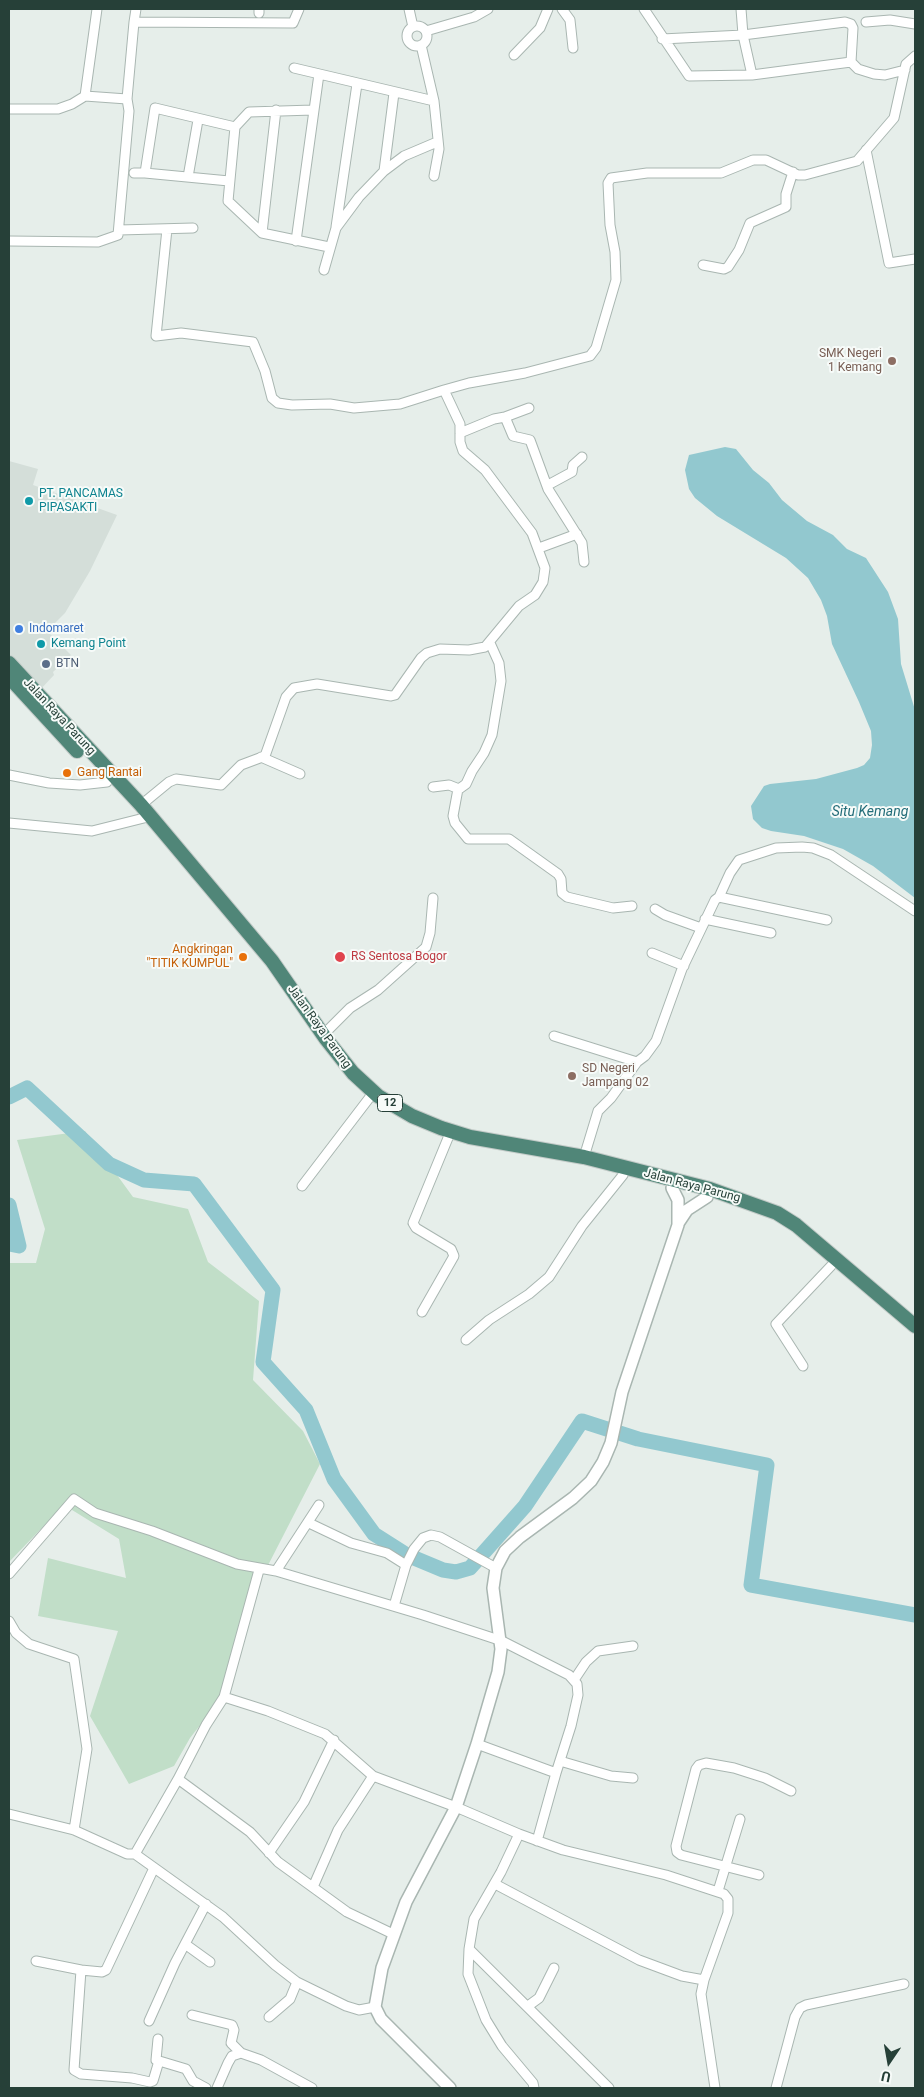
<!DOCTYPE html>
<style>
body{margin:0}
#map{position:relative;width:924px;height:2097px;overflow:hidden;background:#e6eeea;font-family:Roboto,sans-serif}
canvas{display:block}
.frame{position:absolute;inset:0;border:10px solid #264038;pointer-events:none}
.north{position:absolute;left:864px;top:2037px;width:50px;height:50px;-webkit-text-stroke:4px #f7fbf9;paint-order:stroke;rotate:192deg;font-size:14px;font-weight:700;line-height:20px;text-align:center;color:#264038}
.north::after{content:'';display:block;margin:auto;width:18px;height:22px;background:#264038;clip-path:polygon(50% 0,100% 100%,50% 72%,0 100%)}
</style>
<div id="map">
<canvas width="924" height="2097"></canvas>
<div class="frame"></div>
<div class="north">U</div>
</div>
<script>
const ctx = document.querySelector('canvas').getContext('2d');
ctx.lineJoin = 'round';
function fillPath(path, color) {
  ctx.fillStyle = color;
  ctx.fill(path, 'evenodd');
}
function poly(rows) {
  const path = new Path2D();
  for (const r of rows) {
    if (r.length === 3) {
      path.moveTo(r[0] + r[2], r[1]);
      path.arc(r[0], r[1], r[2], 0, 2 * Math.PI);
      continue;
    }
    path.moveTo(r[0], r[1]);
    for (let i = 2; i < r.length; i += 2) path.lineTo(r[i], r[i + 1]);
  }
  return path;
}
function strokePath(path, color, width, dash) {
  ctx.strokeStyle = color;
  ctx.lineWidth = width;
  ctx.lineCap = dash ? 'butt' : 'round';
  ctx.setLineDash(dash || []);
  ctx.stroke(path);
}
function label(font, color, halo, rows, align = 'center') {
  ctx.font = font + ' Roboto,sans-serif';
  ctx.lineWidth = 4;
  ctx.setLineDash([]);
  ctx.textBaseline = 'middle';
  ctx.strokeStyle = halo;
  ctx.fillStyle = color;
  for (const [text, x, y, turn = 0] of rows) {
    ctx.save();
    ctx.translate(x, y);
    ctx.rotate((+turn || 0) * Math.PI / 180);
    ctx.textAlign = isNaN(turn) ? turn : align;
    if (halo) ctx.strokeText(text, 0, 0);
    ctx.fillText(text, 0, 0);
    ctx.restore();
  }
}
fillPath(poly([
 [9,461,38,469,33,485,117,515,90,571,65,613,47,631,71,655,53,672,54,675,39,691,9,656]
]), '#d4ded9');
fillPath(poly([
 [85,1131,133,1197,188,1209,208,1262,259,1301,253,1380,303,1431,320,1464,262,1577,220,1700,190,1738,174,1766,129,1784,90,1716,118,1631,38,1616,48,1558,126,1578,119,1539,64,1505,9,1562,9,1263,36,1263,45,1229,17,1140]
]), '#c1dec8');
fillPath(poly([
 [725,447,736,449,753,470,769,483,782,500,807,521,833,535,847,549,866,558,888,592,898,619,901,664,915,710,915,898,873,866,843,849,804,836,771,831,762,828,753,819,751,806,764,786,770,784,816,779,857,768,864,765,870,758,872,745,871,731,859,702,832,644,827,616,821,600,808,578,786,558,717,516,695,498,689,489,685,470,689,455]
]), '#92c8cf');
strokePath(poly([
 [9,1097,27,1088,109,1164,144,1180,194,1184,273,1290,263,1362,306,1410,334,1479,374,1534,407,1555,443,1570,456,1572,470,1568,525,1506,582,1421,638,1439,767,1465,751,1585,915,1615],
 [9,1205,19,1246,9,1244]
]), '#92c8cf', 15);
const minor = poly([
 [409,9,413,27],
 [562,9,570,20,573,48],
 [644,9,689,76,752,75,851,62,858,69,874,74,885,75,905,70],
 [741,9,743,35,752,75],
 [259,13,259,9],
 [134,22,136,9],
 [866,22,890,20,915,24],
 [417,36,10],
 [426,31,474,17,488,9],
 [662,39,743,35,845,22,851,24,853,28,851,62],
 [421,45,434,101,439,149,434,176],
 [514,55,540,28,548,9],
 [294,68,434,101],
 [127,99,134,22,293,23,299,9],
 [9,109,58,109,72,104,85,96],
 [235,127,228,201,262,233,329,247],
 [866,150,889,263,915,259],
 [384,171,394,93],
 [134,173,145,173],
 [188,177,198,120],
 [229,181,145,173,155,108,235,127,249,112,313,110],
 [336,227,357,84],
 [167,229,156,336,181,333,253,342,265,371,272,398,278,403,292,405,330,404,354,408,400,404,444,390],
 [119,230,193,228],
 [262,233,276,110],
 [9,241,98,242,118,235,129,111,127,99,85,96,97,9],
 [296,241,319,74],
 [703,265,724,269,728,267,739,250,750,223,786,207,786,194,793,172],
 [324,270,336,228,359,197,384,171,404,156,437,142],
 [505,417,513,436,530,440,548,489,582,543,584,562],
 [460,433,494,419,505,417,529,408],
 [548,485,572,472,573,465,582,457],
 [539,548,577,534],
 [261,757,300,774],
 [9,775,49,783,80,785,107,782],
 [433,787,449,785,459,789,466,784,472,771,484,753,492,735,501,681,499,663,490,643],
 [458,789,453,816,455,823,468,839,509,839,558,874,561,879,562,893,567,897,613,908,632,906],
 [141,805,169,782,176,779,221,785,241,765,265,756,286,697,294,688,317,684,391,696,395,695,421,658,427,653,440,649,469,650,485,647,519,606,535,595,543,582,545,568,532,533,485,470,463,451,460,442,460,424,444,390,469,383,525,373,590,356,596,348,616,280,615,252,610,225,608,183,611,178,647,173,721,173,753,160,766,160,798,175,805,175,857,161,894,118,906,64,915,56],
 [9,823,92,831,144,818],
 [719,897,730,873,739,860,776,848,802,847,813,848,831,855,915,911],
 [655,909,665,915,701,928],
 [705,919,771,933],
 [652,953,684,966],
 [323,1035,350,1008,378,990,426,947,430,933,433,898],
 [554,1036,637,1062],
 [584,1157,598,1111,611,1098,637,1062,645,1056,656,1041,682,969,715,900,719,897,827,920],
 [302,1186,370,1097],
 [422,1312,454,1256,451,1249,416,1228,413,1223,448,1138],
 [466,1340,489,1320,529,1294,549,1277,582,1226,623,1175],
 [803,1366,776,1324,831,1266],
 [309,1523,351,1543,387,1553,406,1565],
 [276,1571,319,1505],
 [9,1574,74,1499,95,1513,152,1531,237,1564,276,1571,423,1615,502,1641,569,1675,577,1684,578,1695,571,1726,556,1773],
 [394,1606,406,1565,414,1549,423,1538,431,1535,440,1537,496,1568],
 [9,1621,16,1633,29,1644,74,1659,87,1749,74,1830],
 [574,1680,586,1662,598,1651,633,1646],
 [224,1697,268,1711,325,1734,373,1776,456,1807,519,1834,563,1850,666,1875,724,1894,728,1899,728,1913,704,1980,701,1994,715,2088],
 [477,1744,556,1773,537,1841],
 [560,1761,611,1776,633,1778],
 [178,1779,206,1725,224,1697,259,1570],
 [9,1814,74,1830,127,1854,135,1854,223,1917,275,1965,297,1982,346,2006,359,2010,375,2007],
 [519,1834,501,1872,474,1919,469,1949,609,2088],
 [269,1853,304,1802,334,1740],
 [135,1854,178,1779,250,1832,278,1862,347,1912,393,1934],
 [154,1868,106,1970,102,1972,81,1970,74,2070,81,2074,132,2078,150,2082,153,2081,159,2061],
 [759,1875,681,1855,677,1852,676,1846,696,1769,699,1765,706,1763,734,1768,765,1778,791,1791],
 [495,1884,639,1960,682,1976,704,1980],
 [313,1887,338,1830,373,1776],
 [718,1891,740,1819],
 [185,1944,210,1962],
 [469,1949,468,1974,486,2020,502,2046,533,2083,534,2088],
 [36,1961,81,1970],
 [528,2006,539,1998,554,1968],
 [192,2015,232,2025,234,2030,231,2043,241,2053],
 [269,2017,290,1999,297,1982],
 [149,2021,175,1963,206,1904],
 [158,2039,156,2060,186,2069,193,2081,206,2088],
 [217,2088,228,2063,232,2056,241,2053,261,2060,312,2088],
 [776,2088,795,2017,800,2008,806,2005,904,1984]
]);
const tertiary = poly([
 [679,1222,687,1210,707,1197],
 [450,2088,381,2019,375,2007,382,1968,406,1902,456,1807,477,1744,498,1672,501,1649,493,1588,496,1568,505,1551,520,1537,573,1498,591,1481,603,1462,611,1443,622,1392,678,1225,678,1200,672,1188]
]);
const trunk = poly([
 [9,663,141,805,272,961,326,1039,353,1073,378,1096,412,1116,441,1128,470,1137,584,1157,710,1189,777,1213,796,1225,915,1326],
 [9,677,77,751]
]);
strokePath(minor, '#a9b6b1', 11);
strokePath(tertiary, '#a9b6b1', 14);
strokePath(trunk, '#c2cac7', 16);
strokePath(minor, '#fff', 9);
strokePath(tertiary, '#fff', 11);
strokePath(trunk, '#508678', 14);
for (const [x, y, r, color] of [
 [892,361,5,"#8d6e63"],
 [29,501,5,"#0f9aa8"],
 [19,629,5,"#3f7fe0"],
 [41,644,5,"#0f9aa8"],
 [46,664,5,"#5c6f8a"],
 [67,773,5,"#e8710a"],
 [243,957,5,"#e8710a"],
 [340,957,6,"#e0444e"],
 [572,1076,5,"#8d6e63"]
]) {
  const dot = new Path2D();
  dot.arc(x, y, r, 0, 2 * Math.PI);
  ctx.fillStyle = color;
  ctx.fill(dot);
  strokePath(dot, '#f7fbf9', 2);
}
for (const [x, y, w] of [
 [390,1103,25]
]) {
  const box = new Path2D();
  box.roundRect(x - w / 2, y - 8.5, w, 17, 4);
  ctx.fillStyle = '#f7fbf9';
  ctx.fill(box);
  strokePath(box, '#264038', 1);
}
label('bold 11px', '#264038', null, [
 ["12",390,1103]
]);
label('12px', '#785e54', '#f7fbf9', [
 ["SMK Negeri",882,354],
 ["1 Kemang",882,368],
 ["SD Negeri",582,1069,"left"],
 ["Jampang 02",582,1083,"left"]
], 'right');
label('12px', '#0d838f', '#f7fbf9', [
 ["PT. PANCAMAS",39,494],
 ["PIPASAKTI",39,508],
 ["Kemang Point",51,644]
], 'left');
label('12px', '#366cbe', '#f7fbf9', [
 ["Indomaret",29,629]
], 'left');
label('12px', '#4e5e75', '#f7fbf9', [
 ["BTN",56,664]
], 'left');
label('12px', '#264038', '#f7fbf9', [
 ["Jalan Raya Parung",59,717,47],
 ["Jalan Raya Parung",319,1027,54],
 ["Jalan Raya Parung",692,1186,15]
]);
label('12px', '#c56008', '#f7fbf9', [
 ["Gang Rantai",77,773],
 ["Angkringan",233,950,"right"],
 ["\"TITIK KUMPUL\"",233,964,"right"]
], 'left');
label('12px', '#be3a42', '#f7fbf9', [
 ["RS Sentosa Bogor",351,957]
], 'left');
label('italic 14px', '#236d79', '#f7fbf9', [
 ["Situ Kemang",870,812]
]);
</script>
